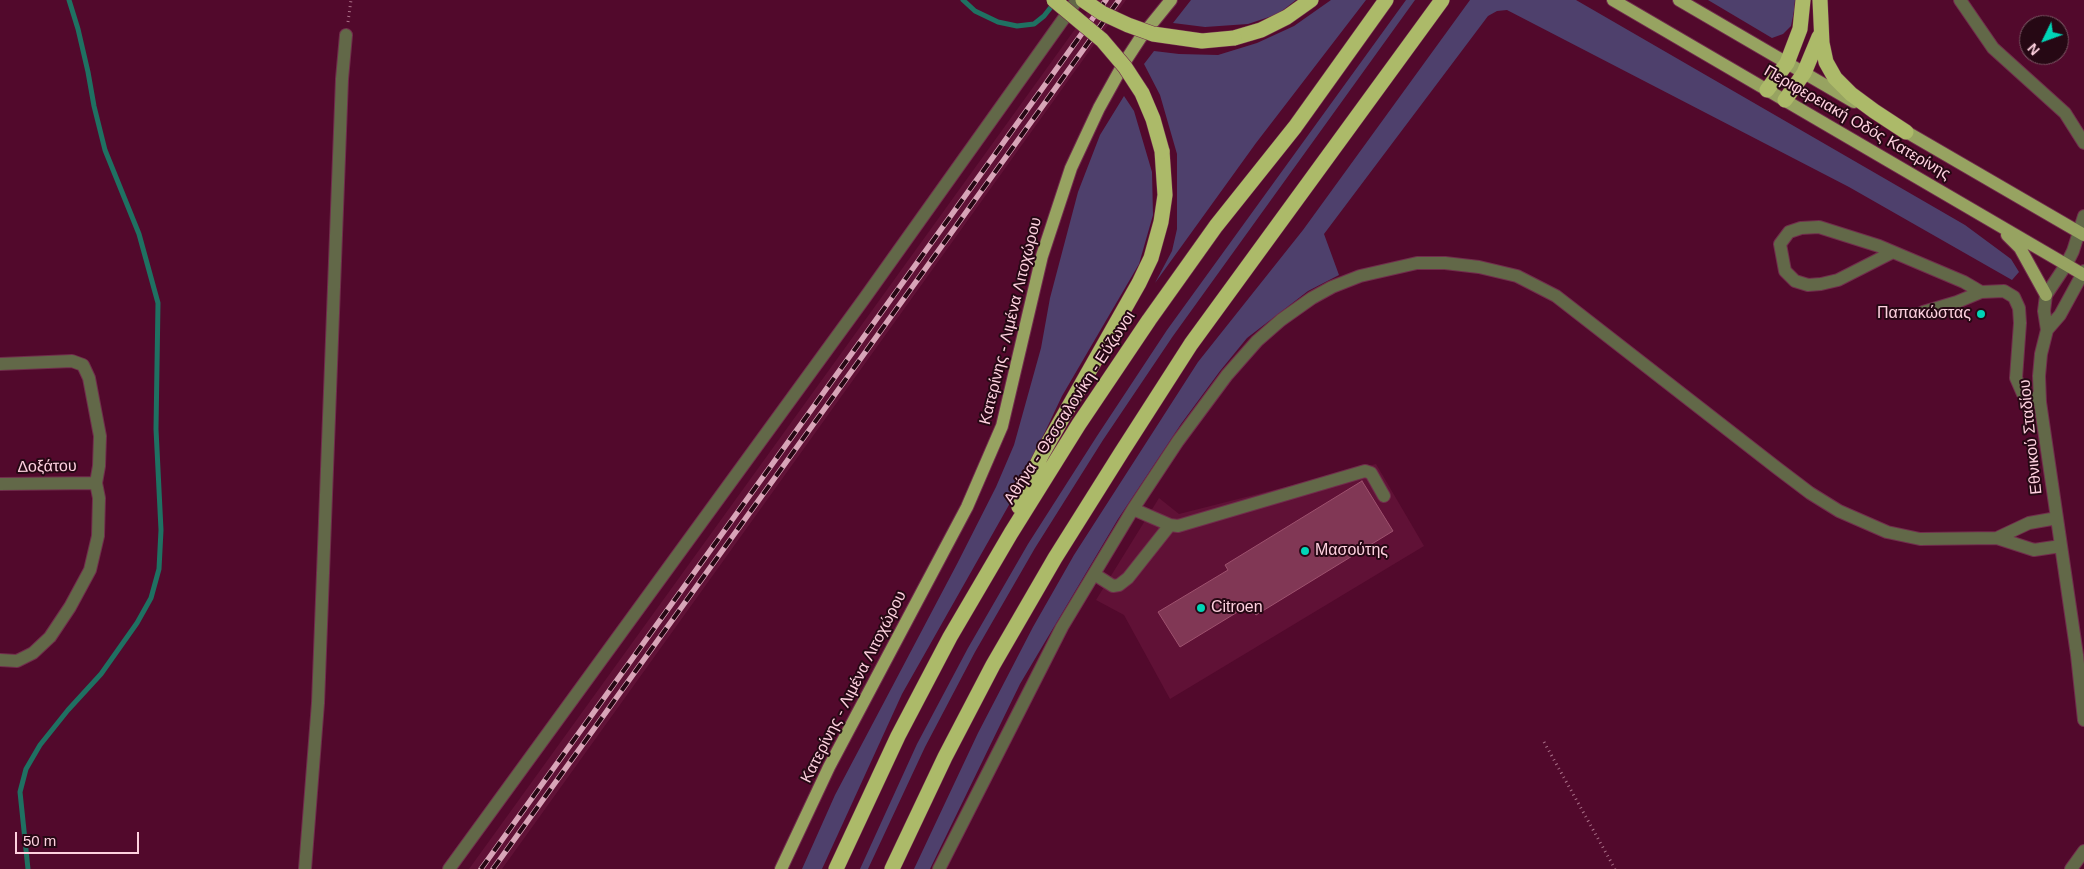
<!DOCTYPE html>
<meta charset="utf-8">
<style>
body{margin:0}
#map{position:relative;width:2084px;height:869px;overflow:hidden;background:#52092c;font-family:Arial,sans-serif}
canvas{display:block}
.north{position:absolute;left:2019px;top:15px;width:50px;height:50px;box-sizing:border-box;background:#260814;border:1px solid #7c5865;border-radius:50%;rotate:228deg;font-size:14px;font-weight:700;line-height:20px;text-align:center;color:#fed1df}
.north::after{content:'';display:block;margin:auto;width:18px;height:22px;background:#00d5b7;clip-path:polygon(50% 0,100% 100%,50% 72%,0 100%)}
.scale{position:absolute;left:15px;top:832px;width:124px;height:22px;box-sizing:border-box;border:2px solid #fed1df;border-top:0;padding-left:6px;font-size:15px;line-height:18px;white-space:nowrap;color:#fed1df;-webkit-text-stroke:4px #260814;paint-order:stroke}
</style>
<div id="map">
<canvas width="2084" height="869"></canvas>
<div class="north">N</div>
<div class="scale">50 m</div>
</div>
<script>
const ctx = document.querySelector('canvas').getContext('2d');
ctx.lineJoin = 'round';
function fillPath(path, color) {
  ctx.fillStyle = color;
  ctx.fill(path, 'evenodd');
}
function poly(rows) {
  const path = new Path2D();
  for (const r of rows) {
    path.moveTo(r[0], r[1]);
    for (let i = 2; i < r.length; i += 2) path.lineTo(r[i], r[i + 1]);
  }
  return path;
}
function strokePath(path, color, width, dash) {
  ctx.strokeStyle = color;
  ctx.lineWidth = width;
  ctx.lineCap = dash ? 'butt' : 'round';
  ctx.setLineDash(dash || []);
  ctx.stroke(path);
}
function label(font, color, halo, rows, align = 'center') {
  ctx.font = font + ' Arial,sans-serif';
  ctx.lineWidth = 4;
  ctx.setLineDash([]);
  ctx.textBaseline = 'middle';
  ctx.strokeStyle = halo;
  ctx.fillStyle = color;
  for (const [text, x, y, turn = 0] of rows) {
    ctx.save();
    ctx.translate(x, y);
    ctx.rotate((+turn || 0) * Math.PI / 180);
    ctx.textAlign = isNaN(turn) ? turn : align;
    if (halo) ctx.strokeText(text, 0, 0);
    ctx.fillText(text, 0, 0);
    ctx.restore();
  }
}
fillPath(poly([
 [1096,0,1126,0,502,869,469,869],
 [1376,464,1424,546,1170,699,1124,615,1096,600,1159,498,1179,514]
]), '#601136');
fillPath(poly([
 [1191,0,1296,0,1278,14,1248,24,1205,27,1173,23],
 [1331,0,1366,0,1256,143,1155,283,1172,251,1177,229,1177,154,1160,95,1144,64,1154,51,1179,54,1218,55,1257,43,1294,26],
 [1406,0,1415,0,1173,336,1103,440,1035,548,975,652,925,747,868,869,860,869,917,744,968,648,1028,544,1097,436,1167,330],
 [1470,0,1576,0,1965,225,2011,259,2019,272,2012,280,1849,187,1507,10,1497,11,1488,16,1324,234,1339,275,1308,291,1247,338,1220,371,1181,424,1118,519,1020,684,930,869,914,869,978,733,1033,627,1074,555,1198,362,1303,230],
 [1708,0,1795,0,1794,11,1791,26,1783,34,1772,38],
 [1124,96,1134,111,1152,172,1153,215,1139,264,1062,396,1018,489,902,694,822,869,802,869,835,795,957,564,996,487,1014,445,1041,348,1050,298,1078,192,1100,135]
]), '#4e406c');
strokePath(poly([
 [963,0,975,11,998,22,1017,26,1034,24,1044,16,1055,2],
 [28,869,20,792,26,769,40,745,68,710,101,674,137,623,151,598,159,569,161,530,156,429,158,303,139,234,105,150,94,106,88,72,78,29,69,0]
]), '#1f7162', 5);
const building = poly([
 [1362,481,1393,531,1256,615,1249,605,1180,647,1158,612,1228,570,1225,565,1362,481]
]);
fillPath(building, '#813755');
strokePath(building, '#9e516e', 1);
const minor = poly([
 [1960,0,1993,48,2065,113,2084,143],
 [2084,216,2073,251,2066,265,2046,295,2044,311,2047,330,2041,354,2039,376,2040,402,2077,655,2084,720],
 [1893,252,1838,280,1821,284,1808,285,1795,281,1785,271,1780,244,1789,232,1801,228,1819,227,1879,246,1964,282,1981,292],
 [1923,312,1957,302,1981,292,2004,291,2014,297,2019,308,2020,323,2016,378,2023,394,2040,402],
 [2047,330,2060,315,2084,271],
 [0,364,72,361,83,365,89,378,100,436,99,466,96,483,99,498,98,536,90,570,70,607,50,637,33,653,17,661,0,660],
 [0,484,96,483],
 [1133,509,1170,525,1178,526,1365,471,1371,473,1384,496],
 [1997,538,2029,523,2057,518],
 [1094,574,1113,586,1119,585,1128,578,1170,525],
 [305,869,318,703,342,79,346,35],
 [449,869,864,299,1077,0],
 [939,869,1062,627,1133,509,1178,441,1227,375,1257,341,1281,320,1312,298,1332,287,1360,276,1417,263,1445,263,1479,267,1517,276,1556,296,1777,468,1810,493,1839,511,1887,532,1920,539,1997,538,2034,550,2061,546],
 [2071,869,2084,851]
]);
const major = poly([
 [1613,0,2084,275],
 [1679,0,1854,102],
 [1898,127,2084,235],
 [2007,235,2020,248,2046,295],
 [781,869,829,767,967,507,1002,426,1042,256,1071,168,1099,108,1124,63,1141,37,1171,0]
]);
const highway = poly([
 [1820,0,1822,43,1826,62,1835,78,1851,94,1874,111,1906,132],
 [1234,38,1261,30,1287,17,1311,0],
 [1767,90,1787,63,1800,29,1803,0],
 [1785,100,1804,73,1819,37],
 [1019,507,1030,478,1042,454,1139,283,1151,258,1161,222,1165,195,1162,151],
 [836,869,898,736,950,637,1011,533,1079,424,1149,320,1216,226,1295,127,1386,0],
 [892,869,945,757,993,665,1055,558,1121,453,1191,344,1442,0]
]);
strokePath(minor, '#712d4c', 14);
strokePath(major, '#712d4c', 14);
strokePath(highway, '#712d4c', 16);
strokePath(poly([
 [348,22,351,0],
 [1544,742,1615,869]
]), '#ab7189', 3, [1, 4]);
strokePath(minor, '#626848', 12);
strokePath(major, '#97a361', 12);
strokePath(highway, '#acba69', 15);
const rail = poly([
 [481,869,1106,0],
 [493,869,1119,0]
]);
strokePath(rail, '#d8a5b8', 5.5);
strokePath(rail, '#260814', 4, [11]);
const highwayBridge = poly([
 [1054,0,1102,40,1125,67,1142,93,1153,119,1162,151],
 [1083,0,1102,13,1128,25,1153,34,1202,41,1234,38]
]);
strokePath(highwayBridge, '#712d4c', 16, []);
strokePath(highwayBridge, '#acba69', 15);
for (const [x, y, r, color] of [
 [1981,314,5,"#00d5b7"],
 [1305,551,5,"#00d5b7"],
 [1201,608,5,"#00d5b7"]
]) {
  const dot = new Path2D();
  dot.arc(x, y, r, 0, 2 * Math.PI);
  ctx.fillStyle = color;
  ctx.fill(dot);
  strokePath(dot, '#260814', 2);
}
label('16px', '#fed1df', '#260814', [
 ["Περιφερειακή Οδός Κατερίνης",1857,123,30],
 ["Κατερίνης - Λιμένα Λιτοχώρου",1011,321,-76],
 ["Αθήνα - Θεσσαλονίκη - Εύζωνοι",1070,408,-57],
 ["Εθνικού Σταδίου",2031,437,-96],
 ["Δοξάτου",47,467,-1],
 ["Κατερίνης - Λιμένα Λιτοχώρου",854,687,-63]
]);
label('16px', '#fed1df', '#260814', [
 ["Παπακώστας",1971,314,"right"],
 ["Μασούτης",1315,551],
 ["Citroen",1211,608]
], 'left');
</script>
